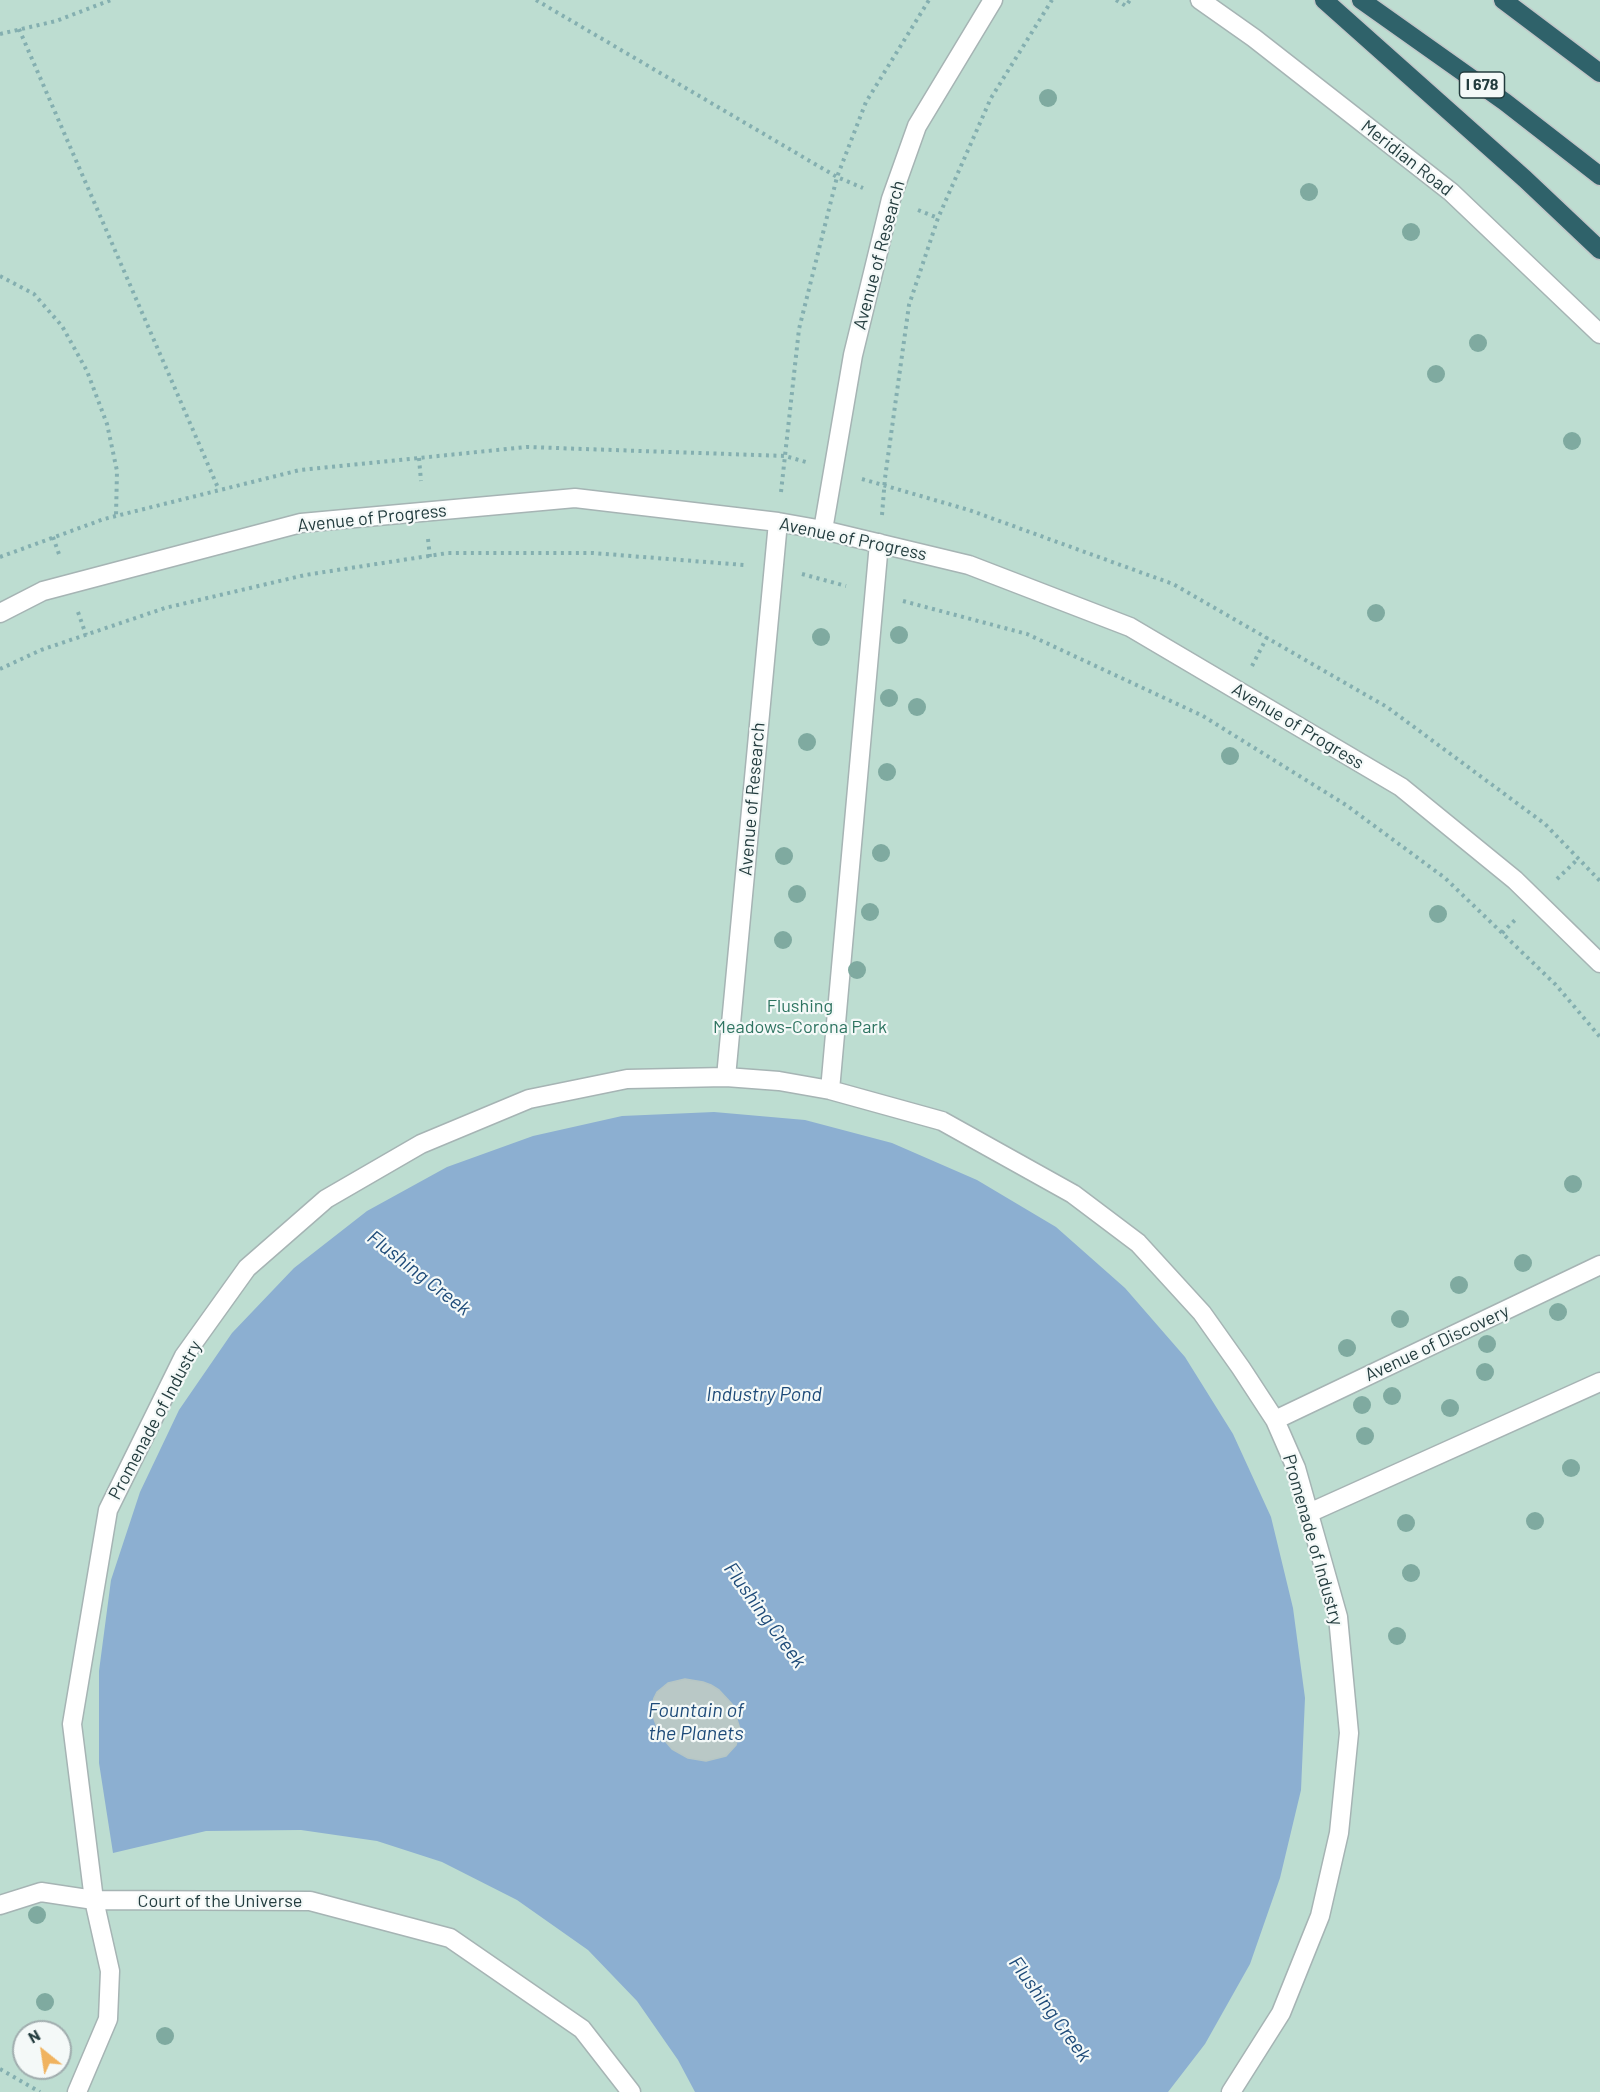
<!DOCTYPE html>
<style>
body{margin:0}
#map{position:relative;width:1600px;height:2092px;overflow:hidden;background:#e3edec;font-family:Barlow,sans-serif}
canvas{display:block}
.north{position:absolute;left:12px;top:2020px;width:60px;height:60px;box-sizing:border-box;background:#f4f9f8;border:2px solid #a0adae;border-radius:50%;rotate:330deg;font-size:16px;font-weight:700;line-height:24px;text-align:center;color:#233c3e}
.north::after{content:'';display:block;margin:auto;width:21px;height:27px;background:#f0b35f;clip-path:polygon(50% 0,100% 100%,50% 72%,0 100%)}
</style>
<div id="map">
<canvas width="1600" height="2092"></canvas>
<div class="north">N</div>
</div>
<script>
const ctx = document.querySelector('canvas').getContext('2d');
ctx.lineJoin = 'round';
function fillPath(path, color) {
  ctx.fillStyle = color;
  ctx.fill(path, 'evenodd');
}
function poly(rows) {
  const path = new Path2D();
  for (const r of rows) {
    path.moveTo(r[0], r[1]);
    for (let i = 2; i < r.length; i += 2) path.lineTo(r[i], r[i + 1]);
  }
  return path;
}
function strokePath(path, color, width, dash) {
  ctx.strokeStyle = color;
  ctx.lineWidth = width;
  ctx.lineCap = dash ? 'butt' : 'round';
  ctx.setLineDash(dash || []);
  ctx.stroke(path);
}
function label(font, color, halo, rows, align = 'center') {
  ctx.font = font + ' Barlow,sans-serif';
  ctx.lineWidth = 4.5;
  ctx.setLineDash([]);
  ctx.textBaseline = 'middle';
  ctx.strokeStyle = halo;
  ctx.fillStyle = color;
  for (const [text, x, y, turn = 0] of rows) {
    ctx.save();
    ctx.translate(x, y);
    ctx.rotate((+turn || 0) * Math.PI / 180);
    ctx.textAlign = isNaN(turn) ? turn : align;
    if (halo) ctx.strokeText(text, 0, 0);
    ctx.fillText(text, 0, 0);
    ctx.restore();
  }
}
fillPath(poly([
 [0,0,1600,0,1600,2092,0,2092],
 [24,2032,60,2032,60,2068,24,2068]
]), '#bdddd1');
fillPath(poly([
 [714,1112,805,1120,892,1143,977,1180,1056,1227,1125,1288,1185,1357,1233,1434,1271,1517,1293,1608,1305,1698,1301,1790,1280,1878,1250,1964,1205,2044,1168,2092,695,2092,678,2060,637,2001,588,1950,517,1900,442,1862,377,1841,301,1830,206,1831,113,1853,99,1763,99,1671,111,1580,140,1492,179,1410,232,1333,294,1268,367,1211,447,1167,533,1136,622,1116]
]), '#8cafd1');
const building = poly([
 [685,1679,703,1682,711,1685,719,1690,732,1704,740,1729,736,1745,726,1756,706,1761,688,1758,672,1749,660,1735,654,1719,652,1706,654,1698,657,1692,668,1683,685,1679]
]);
fillPath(building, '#b9c8c6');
strokePath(building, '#b6c6c5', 1.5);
const pedestrian = poly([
 [823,530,853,355,891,199,917,126,993,0],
 [0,613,43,591,301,523,575,498,778,522,823,530,969,565,1130,627,1401,787,1515,880,1600,963],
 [726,1077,778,522],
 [830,1090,879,543],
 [1275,1420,1600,1265],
 [1309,1513,1600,1382],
 [0,1905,41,1892,94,1900,310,1901,450,1938,582,2029,631,2092],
 [77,2092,108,2019,110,1971,94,1900,72,1724,108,1510,184,1356,247,1268,326,1199,421,1144,529,1099,627,1079,726,1077,779,1081,830,1090,942,1121,1073,1194,1138,1243,1202,1313,1241,1368,1275,1420,1296,1468,1338,1617,1349,1733,1339,1833,1320,1916,1281,2013,1231,2092]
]);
const minor = poly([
 [1200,0,1254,38,1451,192,1600,334]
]);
const motorway = poly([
 [1324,0,1525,179,1600,250],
 [1361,0,1505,102,1600,176],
 [1503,0,1600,73]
]);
strokePath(pedestrian, '#a6b4b4', 21);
strokePath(minor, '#a6b4b4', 21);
strokePath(motorway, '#c1c8c9', 21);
strokePath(poly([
 [536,0,837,177,863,188],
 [1116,0,1126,6,1130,0],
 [19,29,219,490],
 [0,34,56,21,111,0],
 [918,210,938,218],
 [0,276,34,294,62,326,87,371,107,424,117,471,116,516],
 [419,458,421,481],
 [862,479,969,510,1173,584,1387,707,1545,824,1600,881],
 [781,492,799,329,837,177,866,102,929,0],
 [882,515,885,478,909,305,938,218,991,98,1052,0],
 [53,537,60,557],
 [428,539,430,557],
 [0,557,104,519,300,470,527,447,785,456,806,462],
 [802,574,846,586],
 [903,601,1027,634,1203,716,1346,805,1445,878,1556,985,1600,1037],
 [78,612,86,635],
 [1252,666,1267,637],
 [0,669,41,650,165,608,305,575,448,553,593,553,744,565],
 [1557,879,1578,859],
 [1502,933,1515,920],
 [0,2069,40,2092]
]), '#84afb0', 4, [3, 4.5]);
strokePath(pedestrian, '#fff', 18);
strokePath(minor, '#fff', 18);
strokePath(motorway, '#2f626a', 18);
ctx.fillStyle = '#7faaa0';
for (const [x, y] of [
 [1048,98],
 [1309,192],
 [1411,232],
 [1478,343],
 [1436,374],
 [1572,441],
 [1376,613],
 [899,635],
 [821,637],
 [889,698],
 [917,707],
 [807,742],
 [1230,756],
 [887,772],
 [881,853],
 [784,856],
 [797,894],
 [870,912],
 [1438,914],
 [783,940],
 [857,970],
 [1573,1184],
 [1523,1263],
 [1459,1285],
 [1558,1312],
 [1400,1319],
 [1487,1344],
 [1347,1348],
 [1485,1372],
 [1392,1396],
 [1362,1405],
 [1450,1408],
 [1365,1436],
 [1571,1468],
 [1535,1521],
 [1406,1523],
 [1411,1573],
 [1397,1636],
 [37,1915],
 [45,2002],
 [165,2036]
]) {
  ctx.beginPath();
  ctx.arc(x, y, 9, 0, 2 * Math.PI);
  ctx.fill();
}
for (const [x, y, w] of [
 [1482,85,45]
]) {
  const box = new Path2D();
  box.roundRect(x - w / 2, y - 13, w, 26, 4.5);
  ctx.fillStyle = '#f4f9f8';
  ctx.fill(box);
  strokePath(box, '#233c3e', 1.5);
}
label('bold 16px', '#233c3e', null, [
 ["I 678",1482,85]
]);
label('18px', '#233c3e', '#f4f9f8', [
 ["Meridian Road",1407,158,38],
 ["Avenue of Research",879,255,-75],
 ["Avenue of Progress",372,518,-6],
 ["Avenue of Progress",853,539,12],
 ["Avenue of Progress",1298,726,31],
 ["Avenue of Research",752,799,-85],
 ["Avenue of Discovery",1437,1343,-25],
 ["Promenade of Industry",155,1420,-62],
 ["Promenade of Industry",1313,1540,74],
 ["Court of the Universe",220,1901]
]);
label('18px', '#2e7461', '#f4f9f8', [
 ["Flushing",800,1006],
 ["Meadows-Corona Park",800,1027]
]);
label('italic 20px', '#1e4b79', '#f4f9f8', [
 ["Flushing Creek",419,1273,38],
 ["Industry Pond",764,1394],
 ["Flushing Creek",765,1615,54],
 ["Fountain of",696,1710],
 ["the Planets",696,1733],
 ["Flushing Creek",1050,2009,54]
]);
</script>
